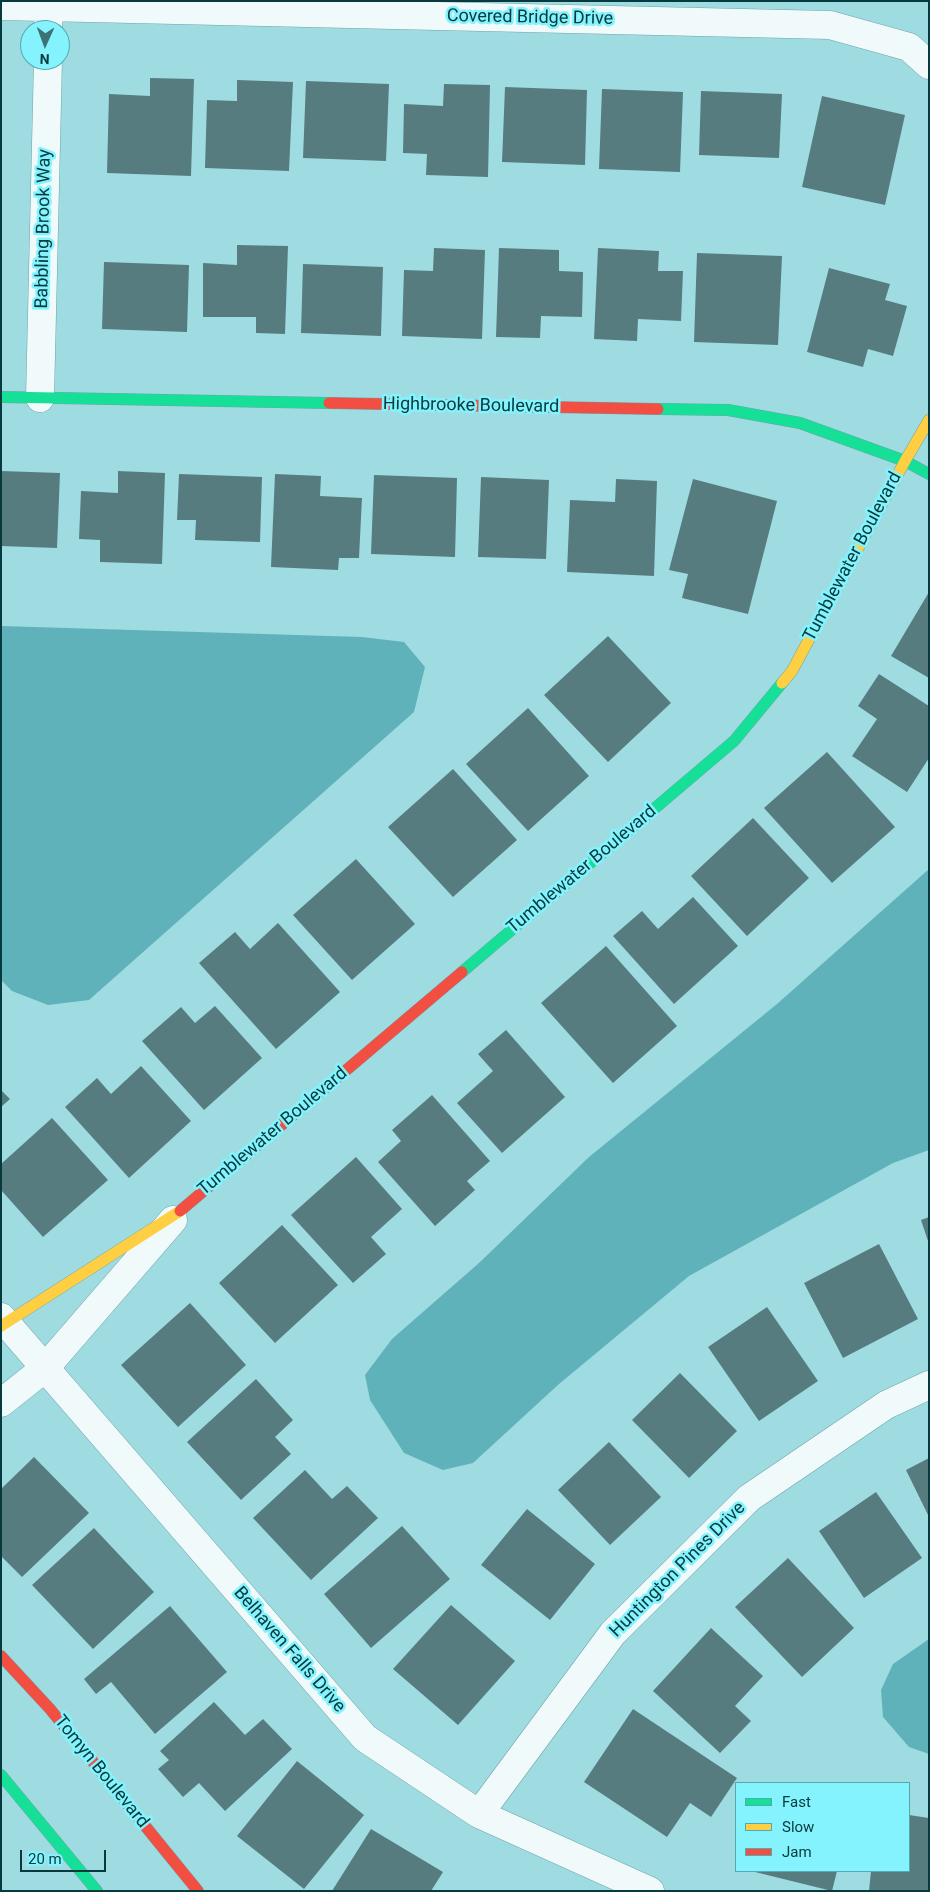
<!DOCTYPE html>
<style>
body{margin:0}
#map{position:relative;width:930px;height:1892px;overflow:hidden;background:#9fdce2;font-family:Roboto,sans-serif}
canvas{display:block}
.frame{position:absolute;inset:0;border:2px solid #053a3e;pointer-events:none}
.legend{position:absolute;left:735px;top:1782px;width:175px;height:90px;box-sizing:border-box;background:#84f3fd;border:1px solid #51a9b1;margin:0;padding:6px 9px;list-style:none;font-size:15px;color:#053a3e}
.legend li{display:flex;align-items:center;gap:10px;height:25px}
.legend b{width:25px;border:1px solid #51a9b1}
.north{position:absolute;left:20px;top:20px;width:50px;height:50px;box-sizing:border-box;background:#84f3fd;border:1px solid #51a9b1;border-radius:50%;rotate:182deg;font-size:14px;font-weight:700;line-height:20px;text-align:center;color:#053a3e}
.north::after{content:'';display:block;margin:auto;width:18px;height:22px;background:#3b7377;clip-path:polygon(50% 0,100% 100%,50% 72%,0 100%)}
.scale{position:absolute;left:20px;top:1850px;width:86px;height:22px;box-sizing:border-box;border:2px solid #053a3e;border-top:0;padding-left:6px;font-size:15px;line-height:18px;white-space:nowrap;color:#053a3e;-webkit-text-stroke:4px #84f3fd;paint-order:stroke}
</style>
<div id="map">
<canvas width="930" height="1892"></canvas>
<div class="frame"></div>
<ul class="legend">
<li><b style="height:6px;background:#16e098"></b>Fast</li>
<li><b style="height:6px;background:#ffcf43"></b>Slow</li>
<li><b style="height:6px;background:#f24e42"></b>Jam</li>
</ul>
<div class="north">N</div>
<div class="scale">20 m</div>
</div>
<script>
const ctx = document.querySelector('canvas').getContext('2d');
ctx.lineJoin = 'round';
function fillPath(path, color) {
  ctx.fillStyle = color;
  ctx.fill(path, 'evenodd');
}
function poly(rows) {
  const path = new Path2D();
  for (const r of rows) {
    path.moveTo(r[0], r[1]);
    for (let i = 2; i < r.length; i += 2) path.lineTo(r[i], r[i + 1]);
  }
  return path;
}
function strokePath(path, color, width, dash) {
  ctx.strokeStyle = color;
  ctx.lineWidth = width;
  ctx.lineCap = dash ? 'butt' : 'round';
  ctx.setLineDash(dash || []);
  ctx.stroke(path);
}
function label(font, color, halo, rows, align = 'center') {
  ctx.font = font + ' Roboto,sans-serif';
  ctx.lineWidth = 5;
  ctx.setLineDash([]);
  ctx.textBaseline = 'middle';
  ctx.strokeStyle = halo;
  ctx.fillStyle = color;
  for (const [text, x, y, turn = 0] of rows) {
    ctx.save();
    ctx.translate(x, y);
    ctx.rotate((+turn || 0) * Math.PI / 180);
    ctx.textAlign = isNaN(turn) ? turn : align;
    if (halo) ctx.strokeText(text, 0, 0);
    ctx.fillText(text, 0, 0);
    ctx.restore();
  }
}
fillPath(poly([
 [1,626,362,637,404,642,425,667,414,712,89,1000,48,1005,12,991,1,980],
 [929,869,929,1150,893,1163,689,1276,559,1384,473,1463,443,1470,404,1453,370,1400,365,1375,392,1339,479,1263,589,1157,777,1004],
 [929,1639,929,1754,909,1747,883,1717,881,1690,893,1664]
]), '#5fb2b9');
fillPath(poly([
 [150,78,194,79,191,176,107,173,109,94,150,96],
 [237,80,293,82,289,171,205,168,207,100,237,101],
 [306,81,389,84,386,161,303,158],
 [444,84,490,85,488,177,426,175,427,154,403,153,404,104,443,106],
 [505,87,587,90,585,165,502,162],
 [602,89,683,92,680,172,599,169],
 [701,91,782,94,779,158,699,155],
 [822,96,905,115,885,205,802,187],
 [237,245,288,246,285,334,256,333,256,317,203,317,203,263,237,265],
 [434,248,485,250,482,339,402,336,404,270,433,271],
 [499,248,559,250,559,271,583,272,582,317,541,316,540,338,496,337],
 [598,248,659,251,658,271,683,271,681,321,638,319,637,341,594,339],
 [697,253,782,256,778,345,694,342],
 [104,262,189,265,187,332,102,329],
 [303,264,383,267,381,336,301,333],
 [829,268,890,284,885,300,907,306,893,356,868,349,863,367,807,352],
 [1,471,60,473,57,548,1,546],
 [118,471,165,473,162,564,100,562,100,540,79,539,81,491,118,493],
 [179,474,262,477,260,542,195,540,196,520,177,520],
 [275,474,321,476,320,496,362,498,359,558,339,558,338,570,271,567],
 [374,475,457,478,455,557,371,554],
 [481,477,549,480,546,559,478,557],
 [616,479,657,481,654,576,567,572,570,500,615,502],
 [693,479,777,501,748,614,682,598,688,574,669,570],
 [929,592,929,678,891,656],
 [608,636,671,703,608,762,544,695],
 [879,674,929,706,929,758,907,792,852,756,877,719,858,706],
 [528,708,589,776,528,831,466,764],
 [827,752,895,827,832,883,764,808],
 [453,769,517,840,453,897,388,827],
 [753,818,809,878,747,936,691,876],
 [356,859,415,924,352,980,293,915],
 [693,897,738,946,674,1004,613,936,642,911,658,929],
 [278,923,340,992,276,1049,199,963,235,932,250,949],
 [606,946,677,1026,613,1083,541,1003],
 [215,1006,262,1058,204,1110,142,1041,181,1007,195,1023],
 [506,1030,565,1097,502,1153,457,1103,493,1071,478,1054],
 [141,1066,191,1121,129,1178,65,1107,97,1078,111,1094],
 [1,1090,10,1099,1,1107],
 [432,1095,490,1161,467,1181,475,1190,435,1226,378,1162,401,1141,392,1130],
 [52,1118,108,1180,43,1237,1,1190,1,1164],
 [356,1157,402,1209,371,1237,386,1254,353,1283,291,1215],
 [929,1217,929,1241,928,1241,921,1220],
 [282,1225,338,1285,275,1343,219,1283],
 [879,1244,918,1319,843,1358,804,1283],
 [190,1303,246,1365,178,1427,121,1365],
 [767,1307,818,1381,759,1421,708,1347],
 [680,1373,737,1431,689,1478,632,1420],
 [256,1379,293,1420,275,1437,291,1454,241,1500,187,1442],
 [609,1442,661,1497,610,1545,558,1490],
 [34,1457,89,1513,22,1577,1,1556,1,1489],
 [929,1458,929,1517,906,1470],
 [305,1470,332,1499,347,1486,378,1518,311,1580,253,1518],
 [876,1492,922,1558,864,1598,819,1531],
 [527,1509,595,1564,550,1620,481,1565],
 [402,1526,450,1579,371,1648,324,1594],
 [94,1528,154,1592,93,1649,32,1585],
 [788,1558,854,1628,802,1677,735,1607],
 [451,1605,515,1661,458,1725,393,1669],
 [170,1606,227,1672,155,1734,111,1682,96,1694,84,1679],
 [711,1628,763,1676,735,1706,751,1721,720,1753,653,1691],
 [214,1702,245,1735,263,1719,292,1749,225,1811,199,1783,183,1797,158,1769,169,1760,160,1751],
 [633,1709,737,1778,711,1817,690,1803,667,1837,584,1782],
 [297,1761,364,1815,304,1889,237,1836],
 [909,1815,929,1818,929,1891,869,1891,871,1871,909,1871],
 [371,1829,443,1872,431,1891,332,1891],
 [751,1871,837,1871,832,1891]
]), '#567c80');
const street = poly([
 [1,6,830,25,909,47,929,65],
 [48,30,49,7],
 [40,398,48,60],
 [1,1317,365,1738,479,1814,650,1891],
 [1,1403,45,1368,173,1220],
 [479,1814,613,1633,749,1498,886,1405,929,1385]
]);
const fast = poly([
 [1,397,329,403],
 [658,409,728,410,800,423,905,461,929,474],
 [462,972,734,741,782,683],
 [1,1775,97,1891]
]);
const slow = poly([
 [782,683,792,671,905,461,929,420],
 [1,1326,180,1211]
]);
const jam = poly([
 [329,403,658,409],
 [180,1211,462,972],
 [1,1656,50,1709,198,1891]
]);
strokePath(street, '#6ea3a8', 29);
strokePath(fast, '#6ea3a8', 12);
strokePath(slow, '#6ea3a8', 12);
strokePath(jam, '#6ea3a8', 12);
strokePath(street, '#f1fafb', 28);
strokePath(fast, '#16e098', 11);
strokePath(slow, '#ffcf43', 11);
strokePath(jam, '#f24e42', 11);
label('18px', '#053a3e', '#84f3fd', [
 ["Covered Bridge Drive",530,18,1],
 ["Babbling Brook Way",44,229,-89],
 ["Highbrooke Boulevard",471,406,1],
 ["Tumblewater Boulevard",853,557,-62],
 ["Tumblewater Boulevard",582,870,-40],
 ["Tumblewater Boulevard",273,1132,-40],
 ["Huntington Pines Drive",678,1570,-45],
 ["Belhaven Falls Drive",289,1650,49],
 ["Tomyn Boulevard",101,1772,51]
]);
</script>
